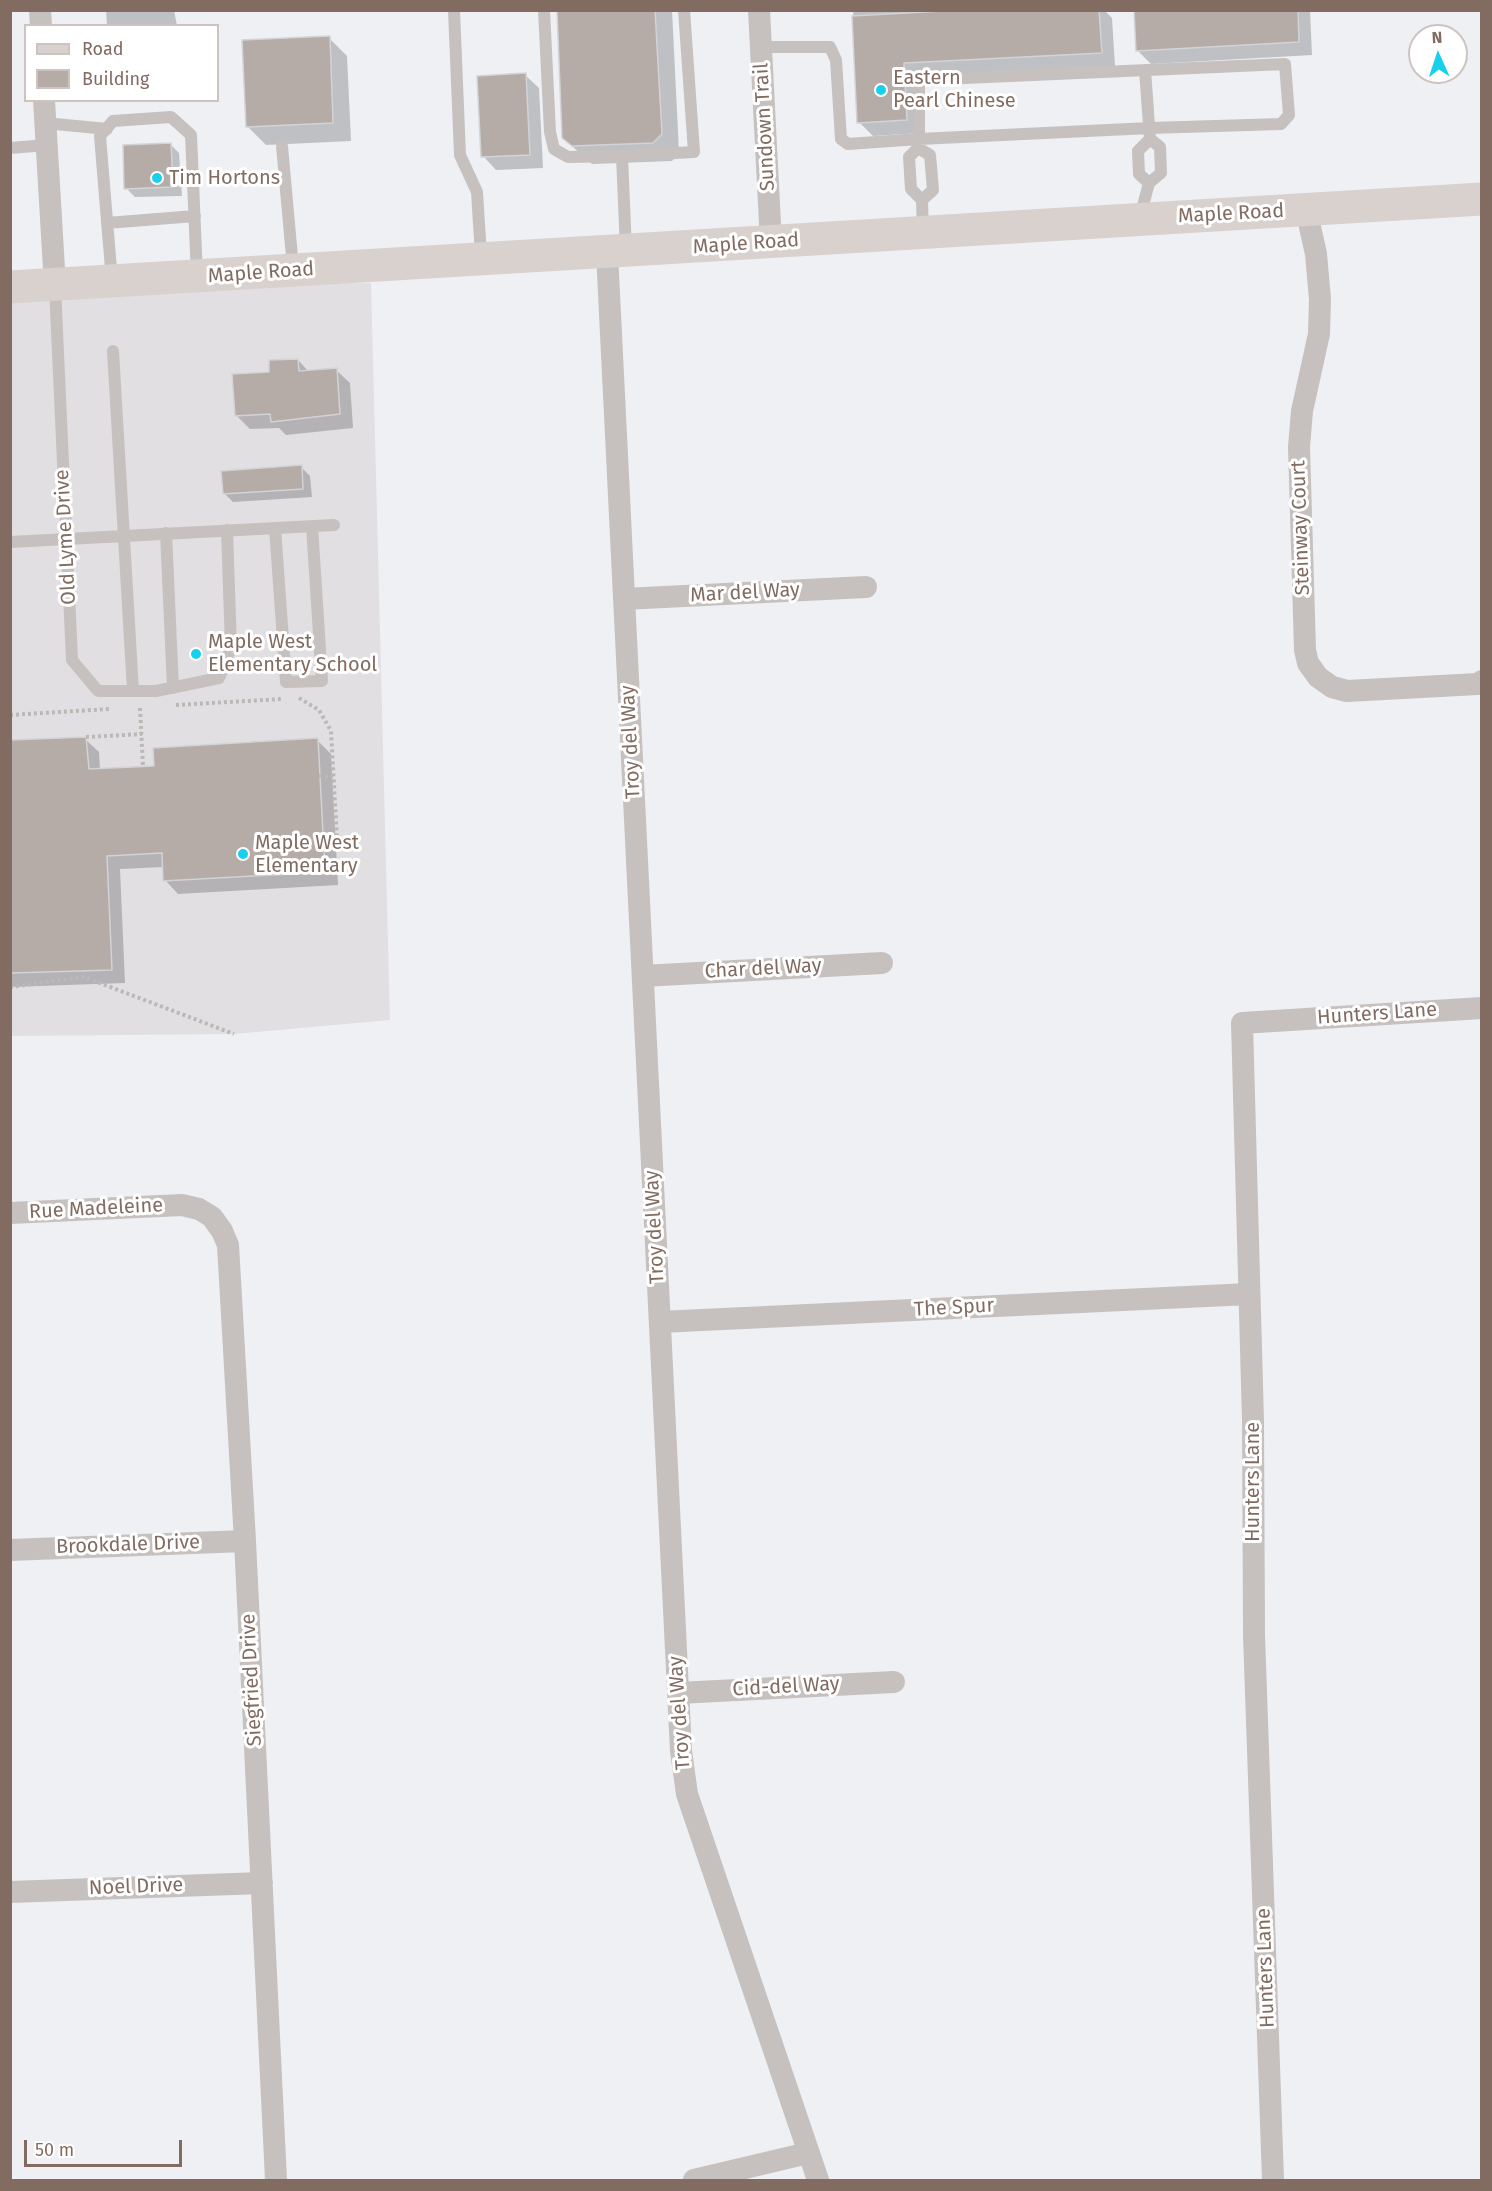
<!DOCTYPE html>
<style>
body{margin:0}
#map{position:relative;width:1492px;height:2191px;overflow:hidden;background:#eff0f4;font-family:"Fira Sans",sans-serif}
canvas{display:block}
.frame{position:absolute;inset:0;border:12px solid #826c61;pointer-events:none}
.legend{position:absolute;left:24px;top:24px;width:195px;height:78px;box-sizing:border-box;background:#fff;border:2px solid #cdc4c0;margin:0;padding:8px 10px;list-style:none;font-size:18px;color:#826c61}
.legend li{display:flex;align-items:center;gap:12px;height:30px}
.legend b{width:30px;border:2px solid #cdc4c0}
.north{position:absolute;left:1408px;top:24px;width:60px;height:60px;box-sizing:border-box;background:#fff;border:2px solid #cdc4c0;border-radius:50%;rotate:357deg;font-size:16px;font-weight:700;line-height:24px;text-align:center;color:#826c61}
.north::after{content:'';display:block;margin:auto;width:21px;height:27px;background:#17d1ec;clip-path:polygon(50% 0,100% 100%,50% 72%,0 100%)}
.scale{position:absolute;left:24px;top:2140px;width:158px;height:27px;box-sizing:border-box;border:3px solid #826c61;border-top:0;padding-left:8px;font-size:18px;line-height:21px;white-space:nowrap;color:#826c61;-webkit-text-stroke:4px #fff;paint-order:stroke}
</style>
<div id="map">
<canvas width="1492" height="2191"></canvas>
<div class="frame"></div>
<ul class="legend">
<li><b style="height:8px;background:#d8d1cd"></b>Road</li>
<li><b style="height:16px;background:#b5aba7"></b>Building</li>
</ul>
<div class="north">N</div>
<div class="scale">50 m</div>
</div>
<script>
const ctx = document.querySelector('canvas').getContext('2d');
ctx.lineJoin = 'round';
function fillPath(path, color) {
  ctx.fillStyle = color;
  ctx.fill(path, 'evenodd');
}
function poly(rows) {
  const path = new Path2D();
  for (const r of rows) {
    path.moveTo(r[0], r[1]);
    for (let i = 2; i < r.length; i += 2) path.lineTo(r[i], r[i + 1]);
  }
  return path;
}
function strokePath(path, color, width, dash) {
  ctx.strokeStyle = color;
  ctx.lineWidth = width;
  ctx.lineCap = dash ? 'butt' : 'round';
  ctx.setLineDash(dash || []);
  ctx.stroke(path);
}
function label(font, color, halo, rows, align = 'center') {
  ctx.font = font + ' "Fira Sans",sans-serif';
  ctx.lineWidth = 6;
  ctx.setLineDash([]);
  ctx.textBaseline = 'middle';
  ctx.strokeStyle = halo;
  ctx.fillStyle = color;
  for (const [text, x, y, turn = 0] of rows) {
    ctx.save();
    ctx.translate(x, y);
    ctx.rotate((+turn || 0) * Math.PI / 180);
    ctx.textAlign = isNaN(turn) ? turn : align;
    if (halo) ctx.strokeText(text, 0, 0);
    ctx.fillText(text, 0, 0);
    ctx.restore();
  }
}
fillPath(poly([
 [371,283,390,1020,234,1034,11,1036,10,287]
]), '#e1dfe1');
fillPath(poly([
 [106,10,174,10,177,26,107,26],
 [560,10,672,10,679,152,672,161,592,164,563,138],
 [853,10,1104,10,1112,18,1115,66,917,76,920,133,873,136,859,122],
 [1135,10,1310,10,1312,55,1151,64,1137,50],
 [329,38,347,56,351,141,266,145,248,127],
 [525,75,539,88,543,168,496,170,483,156],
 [170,144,179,153,182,196,135,197,126,188],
 [298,360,309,372,336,370,350,383,353,428,286,435,279,428,250,429,237,416,271,373],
 [301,467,310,476,312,497,233,502,224,493],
 [85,739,99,752,100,770,156,767,317,740,331,754,338,885,178,894,165,880,164,867,120,869,125,983,10,987,10,742]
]), '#0003');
const building = poly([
 [557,10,655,10,662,134,653,143,572,146,562,138,557,10],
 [961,10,1099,10,1102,53,904,63,907,120,857,123,852,16,961,10],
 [1134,10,1298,10,1299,42,1136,51,1134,10],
 [330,36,333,123,246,127,242,40,330,36],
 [526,73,530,155,481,157,477,76,526,73],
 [171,143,173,187,124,189,123,145,171,143],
 [298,359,299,371,337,368,340,414,271,422,270,414,235,416,232,374,269,372,269,360,298,359],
 [302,465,303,489,223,494,221,471,302,465],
 [86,737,89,769,154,766,153,748,318,738,325,872,163,881,162,853,107,856,112,970,10,973,10,740,86,737]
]);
fillPath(building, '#b5aba7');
strokePath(building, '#d2d3d5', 1.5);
strokePath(poly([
 [299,698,319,710,331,731,337,840,325,840],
 [176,705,282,699],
 [140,708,143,767],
 [10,715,109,709],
 [86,737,142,734],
 [319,776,333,776],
 [10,987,84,977,234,1034]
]), '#bcb8b6', 4, [3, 3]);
strokePath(poly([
 [454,10,460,155,477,192,481,256],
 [544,10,550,132,554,149,568,157,622,156],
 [761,47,830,47,836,60,841,139,848,144,919,139,1150,128,1281,124,1289,115,1285,64,919,80,919,139,918,148,909,157,911,189,922,200,933,190,930,155,918,148],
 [1145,70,1150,139,1138,151,1139,174,1149,183,1161,173,1160,147,1150,139],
 [45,123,107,129],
 [282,146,293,268],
 [10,148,47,145],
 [922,200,923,232],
 [1140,217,1149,183],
 [107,223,195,216],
 [626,250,622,156,694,152,684,10],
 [112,281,100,136,113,121,171,117,191,135,197,276],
 [55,287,72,660,98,691,156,691,219,678,231,648,227,530],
 [113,351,133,691],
 [275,528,286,682,322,681,312,526],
 [166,533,173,688],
 [10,542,334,525]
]), '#c6c1be', 12);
strokePath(poly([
 [40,10,41,26],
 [759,10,771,243],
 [44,100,55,286],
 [1306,209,1316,254,1320,299,1319,334,1302,411,1299,447,1305,650,1308,663,1318,677,1332,687,1347,691,1478,684,1482,681],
 [607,253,681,1751,687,1794,818,2180],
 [624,599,866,587],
 [643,976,882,963],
 [10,1213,182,1205,199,1209,212,1217,222,1231,228,1245,245,1541,276,2180],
 [660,1322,1249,1294],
 [10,1550,245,1541],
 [678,1693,894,1682],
 [10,1892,262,1883],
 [694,2180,808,2153],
 [1273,2180,1254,1635,1253,1421,1242,1023,1482,1008]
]), '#c6c1be', 22);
strokePath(poly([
 [10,287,1482,199]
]), '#d8d1cd', 33);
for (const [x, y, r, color] of [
 [881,90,6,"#17d1ec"],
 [157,178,6,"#17d1ec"],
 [196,654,6,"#17d1ec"],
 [243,854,6,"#17d1ec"]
]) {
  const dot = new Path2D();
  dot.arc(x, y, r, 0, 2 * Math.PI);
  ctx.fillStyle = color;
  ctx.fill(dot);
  strokePath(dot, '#fff', 2);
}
label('20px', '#826c61', '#fff', [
 ["Eastern",893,78],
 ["Pearl Chinese",893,101],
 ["Tim Hortons",169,178],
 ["Maple West",208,642],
 ["Elementary School",208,665],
 ["Maple West",255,843],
 ["Elementary",255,866]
], 'left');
label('20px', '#826c61', '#fff', [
 ["Sundown Trail",765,127,-93],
 ["Maple Road",1231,214,-3],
 ["Maple Road",746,244,-4],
 ["Maple Road",261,273,-4],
 ["Steinway Court",1301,528,-92],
 ["Old Lyme Drive",66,537,-93],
 ["Mar del Way",745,593,-3],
 ["Troy del Way",631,742,-93],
 ["Char del Way",763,969,-3],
 ["Hunters Lane",1377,1014,-4],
 ["Rue Madeleine",96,1209,-3],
 ["Troy del Way",655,1227,-93],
 ["The Spur",954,1308,-3],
 ["Hunters Lane",1253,1482,-90],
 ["Brookdale Drive",128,1545,-2],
 ["Siegfried Drive",252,1680,-93],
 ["Cid-del Way",786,1687,-3],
 ["Troy del Way",680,1713,-94],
 ["Noel Drive",136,1887,-2],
 ["Hunters Lane",1266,1968,-92]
]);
</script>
